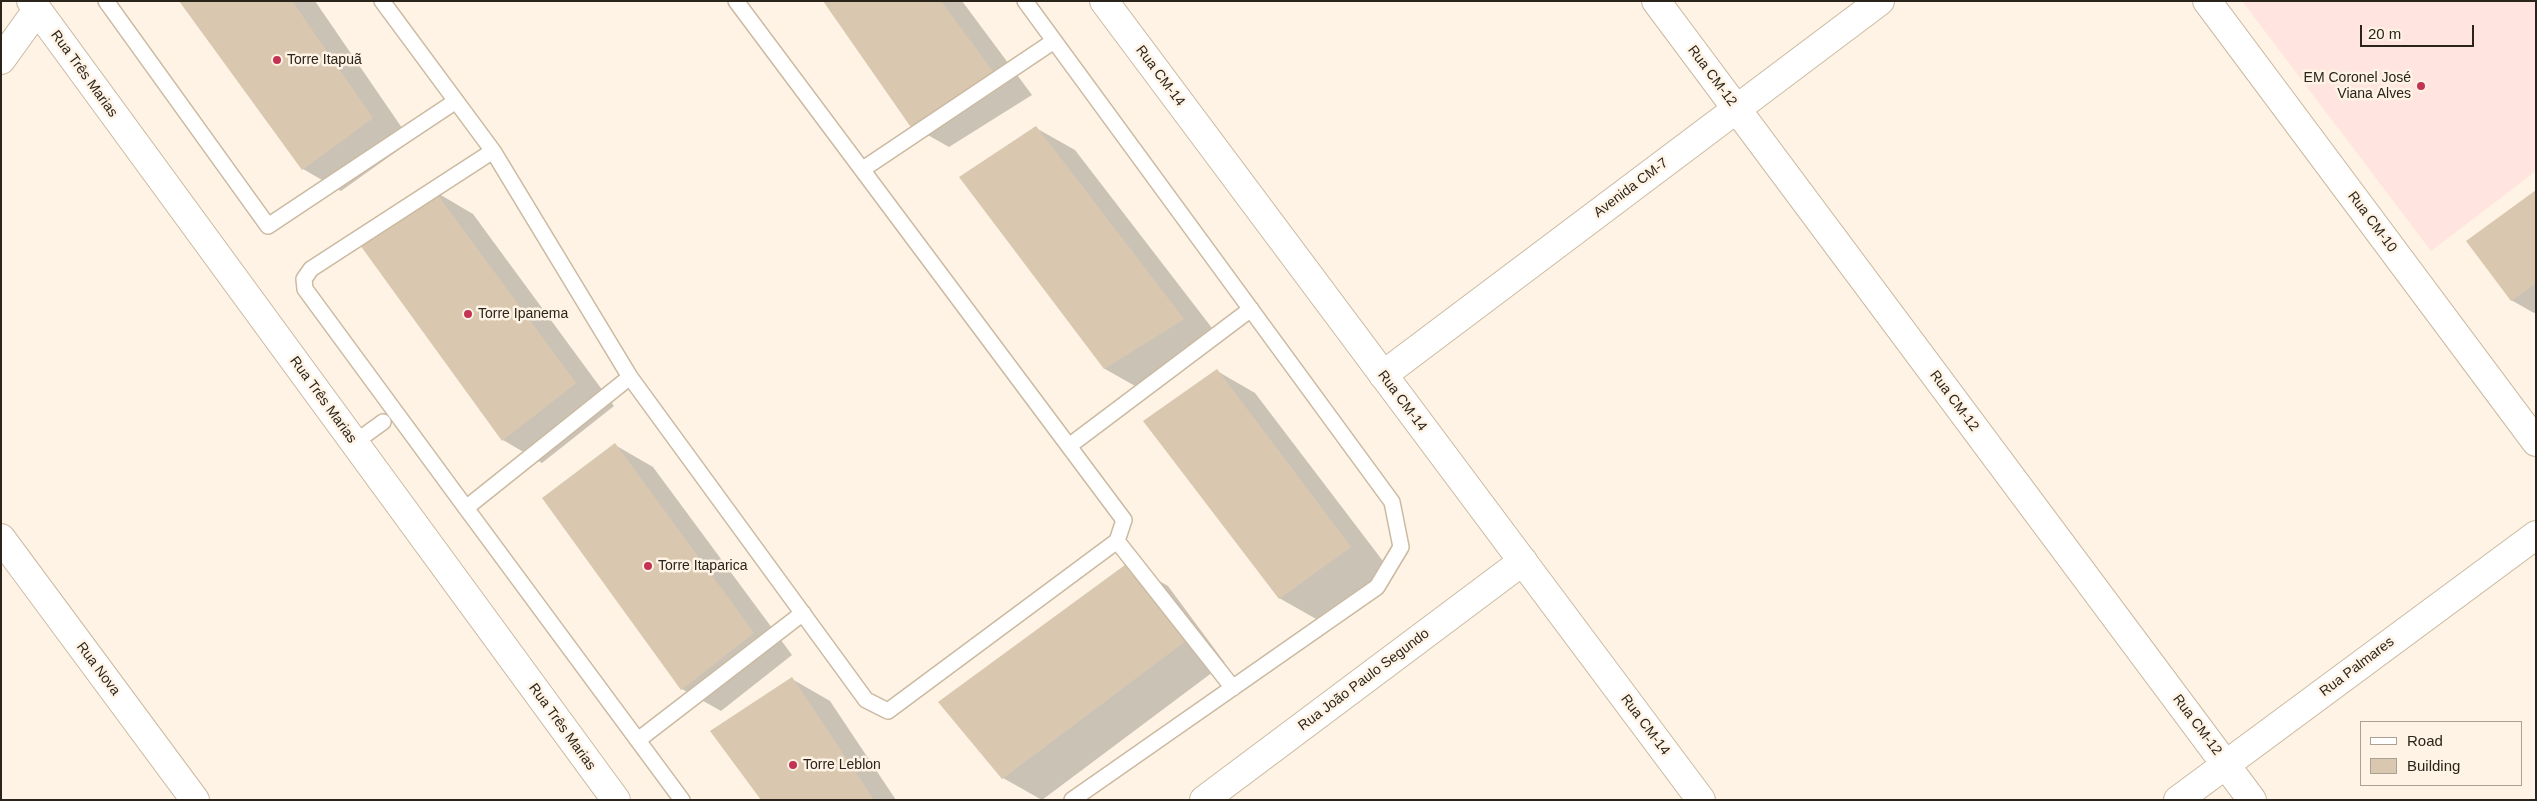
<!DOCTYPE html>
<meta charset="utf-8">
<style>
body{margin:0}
#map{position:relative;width:2537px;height:801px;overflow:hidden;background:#fef3e4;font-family:Arial,sans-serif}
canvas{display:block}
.frame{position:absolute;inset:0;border:2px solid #2b241b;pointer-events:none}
.legend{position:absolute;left:2360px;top:721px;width:162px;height:65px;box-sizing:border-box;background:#fef3e4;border:1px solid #aaa094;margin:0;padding:6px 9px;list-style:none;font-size:15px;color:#2b241b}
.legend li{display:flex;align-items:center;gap:10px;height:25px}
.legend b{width:25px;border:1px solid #aaa094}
.scale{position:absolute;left:2360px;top:25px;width:114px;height:22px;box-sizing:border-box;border:2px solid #2b241b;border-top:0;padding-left:6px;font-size:15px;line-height:18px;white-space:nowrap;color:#2b241b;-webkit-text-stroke:4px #fef3e4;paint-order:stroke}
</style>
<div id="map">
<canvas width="2537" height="801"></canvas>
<div class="frame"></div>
<ul class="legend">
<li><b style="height:6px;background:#fff"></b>Road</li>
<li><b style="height:14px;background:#d9c8af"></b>Building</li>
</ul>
<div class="scale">20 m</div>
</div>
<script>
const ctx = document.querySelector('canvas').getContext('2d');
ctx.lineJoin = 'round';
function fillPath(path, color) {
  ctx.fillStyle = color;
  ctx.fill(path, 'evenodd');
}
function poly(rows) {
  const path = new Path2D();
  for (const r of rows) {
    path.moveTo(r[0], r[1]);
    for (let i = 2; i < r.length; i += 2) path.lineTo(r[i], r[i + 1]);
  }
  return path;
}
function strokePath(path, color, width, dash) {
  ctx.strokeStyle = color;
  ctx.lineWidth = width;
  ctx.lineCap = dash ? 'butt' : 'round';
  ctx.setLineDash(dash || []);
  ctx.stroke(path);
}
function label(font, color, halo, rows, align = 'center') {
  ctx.font = font + ' Arial,sans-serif';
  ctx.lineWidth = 5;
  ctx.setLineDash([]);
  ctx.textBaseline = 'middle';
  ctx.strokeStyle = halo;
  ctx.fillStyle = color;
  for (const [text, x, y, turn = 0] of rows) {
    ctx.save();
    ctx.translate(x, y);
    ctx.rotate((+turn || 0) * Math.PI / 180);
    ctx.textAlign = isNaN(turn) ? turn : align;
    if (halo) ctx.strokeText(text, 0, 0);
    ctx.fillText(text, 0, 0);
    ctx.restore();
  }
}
fillPath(poly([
 [2242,1,2536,1,2536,171,2431,251]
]), '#ffe4e0');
fillPath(poly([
 [181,1,315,1,411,141,341,191,303,169],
 [825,1,962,1,1032,95,949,147,910,125],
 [1036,128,1075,150,1222,341,1144,391,1105,369,961,177],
 [434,191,473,214,614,406,542,463,503,440,362,246],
 [2536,191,2536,312,2534,313,2511,300],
 [1217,371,1255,393,1389,569,1318,620,1279,598],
 [615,445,653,467,792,655,721,711,682,689],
 [1129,564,1168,586,1225,663,1042,800,1003,778],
 [792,679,830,701,896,800,763,800]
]), '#0003');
fillPath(poly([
 [179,1,292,1,373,118,302,170],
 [823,1,941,1,994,73,910,126],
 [1036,126,1184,319,1104,369,959,177],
 [434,190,576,383,502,441,360,245],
 [2536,190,2536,283,2511,301,2466,241],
 [1217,369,1351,547,1279,599,1143,421],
 [615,443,754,633,681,690,542,498],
 [1129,562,1187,640,1002,779,938,702],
 [792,677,874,800,761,800,710,731]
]), '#d9c8af');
const service = poly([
 [106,1,268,226,456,101],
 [382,1,493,151,630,377,866,700,888,711,1117,541,1124,520,736,1],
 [1025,1,1392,502,1401,547,1377,587,1072,800],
 [863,169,1054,41],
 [630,377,466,508,682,800],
 [354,443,383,422],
 [1069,446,1251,309],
 [466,508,305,289,304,279,311,269,493,151],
 [1117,541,1233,688],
 [638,740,803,613]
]);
const minor = poly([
 [31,1,616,800],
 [1656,1,2252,800],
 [2207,1,2536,442],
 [1,60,37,10],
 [1383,375,1880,1],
 [1,538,195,800],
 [1204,800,1523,561],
 [2178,800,2536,535]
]);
const tertiary = poly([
 [1104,1,1701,800]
]);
strokePath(service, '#cbbaa1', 18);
strokePath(minor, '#cbbaa1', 30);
strokePath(tertiary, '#cbbaa1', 30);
strokePath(service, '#fff', 15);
strokePath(minor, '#fff', 28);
strokePath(tertiary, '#fff', 28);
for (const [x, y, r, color] of [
 [277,60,5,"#c33354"],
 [2421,86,5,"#c33354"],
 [468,314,5,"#c33354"],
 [648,566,5,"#c33354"],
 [793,765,5,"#c33354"]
]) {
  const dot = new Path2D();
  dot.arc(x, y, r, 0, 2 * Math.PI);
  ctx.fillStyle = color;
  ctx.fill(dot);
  strokePath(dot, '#fef3e4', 2);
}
label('14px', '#2b241b', '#fef3e4', [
 ["Torre Itapuã",287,60],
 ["EM Coronel José",2411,78,"right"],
 ["Viana Alves",2411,94,"right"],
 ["Torre Ipanema",478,314],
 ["Torre Itaparica",658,566],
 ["Torre Leblon",803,765]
], 'left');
label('14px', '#2b241b', '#fef3e4', [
 ["Rua Três Marias",84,74,54],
 ["Rua CM-14",1160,76,53],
 ["Rua CM-12",1712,76,53],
 ["Avenida CM-7",1631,188,-37],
 ["Rua CM-10",2372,222,53],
 ["Rua Três Marias",323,400,54],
 ["Rua CM-14",1402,401,53],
 ["Rua CM-12",1954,401,53],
 ["Rua Palmares",2357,667,-37],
 ["Rua Nova",98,669,53],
 ["Rua João Paulo Segundo",1364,680,-37],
 ["Rua CM-14",1645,725,53],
 ["Rua CM-12",2197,725,53],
 ["Rua Três Marias",562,727,54]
]);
</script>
